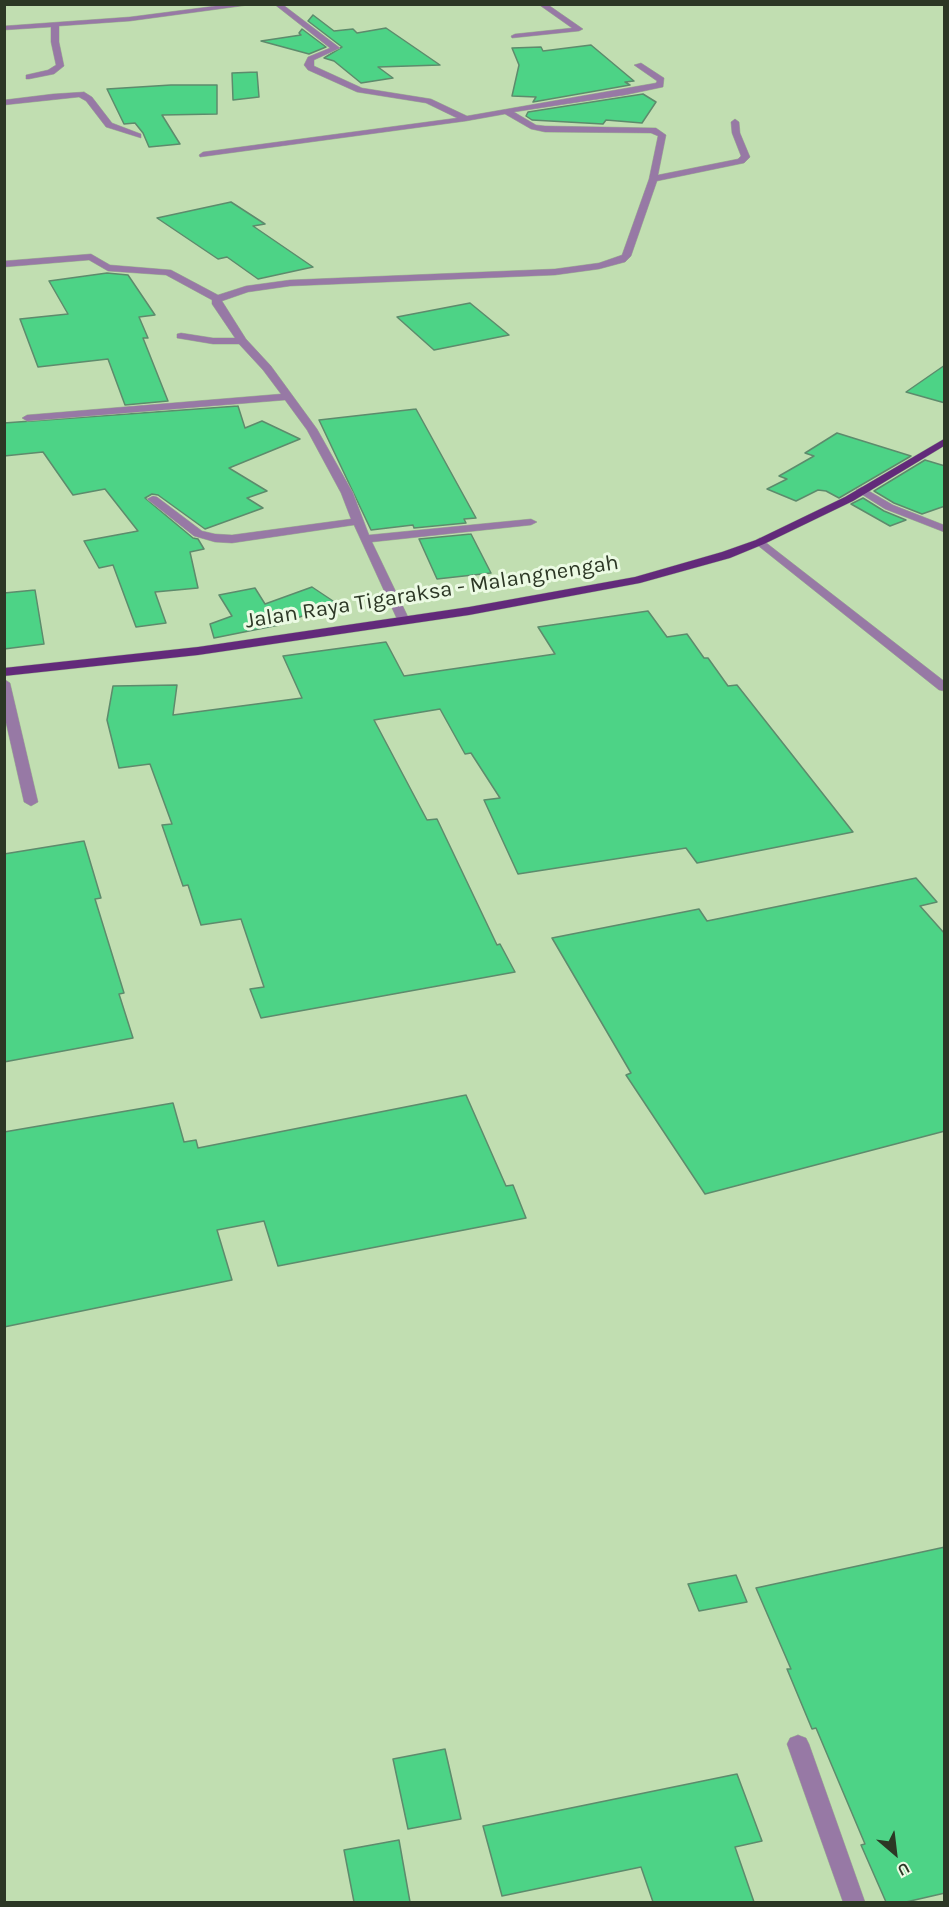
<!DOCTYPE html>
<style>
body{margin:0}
#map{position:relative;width:949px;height:1907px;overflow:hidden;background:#c1deb1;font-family:Karla,sans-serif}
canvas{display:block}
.frame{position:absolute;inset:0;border:6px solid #2c3725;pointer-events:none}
.north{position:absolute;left:865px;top:1823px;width:60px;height:60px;-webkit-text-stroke:4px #ebfae3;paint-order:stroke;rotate:152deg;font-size:16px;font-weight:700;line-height:24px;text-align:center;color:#2c3725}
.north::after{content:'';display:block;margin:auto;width:21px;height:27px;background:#2c3725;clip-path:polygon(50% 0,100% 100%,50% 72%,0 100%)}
</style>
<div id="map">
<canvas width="949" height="1907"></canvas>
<div class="frame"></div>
<div class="north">U</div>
</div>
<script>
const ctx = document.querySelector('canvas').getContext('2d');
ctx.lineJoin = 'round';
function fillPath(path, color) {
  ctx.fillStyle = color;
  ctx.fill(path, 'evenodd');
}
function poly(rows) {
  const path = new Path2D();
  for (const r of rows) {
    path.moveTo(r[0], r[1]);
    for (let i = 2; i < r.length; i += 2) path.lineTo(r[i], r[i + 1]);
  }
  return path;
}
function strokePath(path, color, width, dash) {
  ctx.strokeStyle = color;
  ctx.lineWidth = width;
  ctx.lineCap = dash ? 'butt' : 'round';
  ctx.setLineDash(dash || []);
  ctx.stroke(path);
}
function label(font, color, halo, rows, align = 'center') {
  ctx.font = font + ' Karla,sans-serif';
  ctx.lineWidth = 6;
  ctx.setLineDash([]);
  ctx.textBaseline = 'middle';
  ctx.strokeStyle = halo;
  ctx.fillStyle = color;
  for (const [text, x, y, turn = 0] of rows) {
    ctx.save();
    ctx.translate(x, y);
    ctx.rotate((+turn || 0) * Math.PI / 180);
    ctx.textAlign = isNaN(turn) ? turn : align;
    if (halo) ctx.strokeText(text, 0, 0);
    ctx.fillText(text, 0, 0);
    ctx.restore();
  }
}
const building = poly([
 [313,15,334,31,353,29,357,33,386,28,440,65,378,67,393,78,361,83,334,61,324,58,342,47,308,21,313,15],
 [302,29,326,47,309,54,261,41,301,35,299,33,302,29],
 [591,45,634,81,625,82,630,85,533,102,536,97,512,96,519,65,512,48,541,47,543,51,591,45],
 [257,72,259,97,233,100,232,73,257,72],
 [171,85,217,85,217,114,162,115,180,144,149,147,143,133,135,123,124,124,107,89,171,85],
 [643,94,656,102,642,123,606,120,603,124,532,120,526,116,528,112,643,94],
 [231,202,265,224,253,226,313,267,258,279,227,257,218,259,157,218,231,202],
 [107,273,128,275,155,315,139,317,148,338,143,338,168,401,125,405,108,359,38,367,20,319,68,314,49,281,107,273],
 [470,303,509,335,434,350,397,317,470,303],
 [945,365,945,403,906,392,945,365],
 [238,406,245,428,262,421,300,439,229,468,267,491,247,498,263,508,205,529,158,495,152,494,145,498,193,538,198,539,204,549,190,552,198,588,155,592,166,623,136,627,113,565,99,568,84,541,138,531,105,489,73,495,43,452,4,456,4,423,238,406],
 [416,409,476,518,464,519,466,523,414,528,413,525,371,530,319,420,416,409],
 [837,433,911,456,839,498,826,491,818,490,796,501,767,489,787,479,779,476,814,456,805,453,837,433],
 [925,460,945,466,945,506,922,514,894,503,874,491,925,460],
 [863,498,884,511,906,520,890,526,851,504,863,498],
 [471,534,491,573,437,579,419,539,471,534],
 [312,587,336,603,279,625,214,638,210,624,232,616,219,595,255,588,265,604,312,587],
 [35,590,44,644,4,649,4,593,35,590],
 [648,611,667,637,687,634,704,658,708,658,728,686,737,685,853,832,697,863,686,848,518,874,484,800,500,798,471,753,465,754,440,709,374,720,427,820,437,819,497,945,500,944,515,972,261,1018,250,989,264,987,241,919,201,925,188,885,183,886,162,825,172,824,150,764,119,768,107,720,113,686,177,685,173,715,302,698,283,656,386,642,404,676,555,654,538,627,648,611],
 [84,841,101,898,95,899,124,993,119,994,133,1038,4,1062,4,854,84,841],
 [916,878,937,902,920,906,945,934,945,1131,705,1194,626,1075,631,1073,552,938,699,909,707,921,916,878],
 [466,1095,506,1186,513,1185,526,1218,278,1266,264,1221,217,1230,232,1280,4,1327,4,1132,173,1103,184,1142,196,1140,198,1148,466,1095],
 [945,1547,945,1893,906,1902,886,1902,861,1845,865,1844,816,1728,812,1729,787,1669,791,1669,756,1588,945,1547],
 [736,1575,747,1602,699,1611,688,1584,736,1575],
 [445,1749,461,1819,408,1829,393,1759,445,1749],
 [737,1774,762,1841,735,1847,754,1902,653,1902,641,1867,502,1896,483,1826,737,1774],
 [399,1840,410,1902,354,1902,344,1850,399,1840]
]);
fillPath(building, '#4dd386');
strokePath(building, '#5d8b6c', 1.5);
const minor = poly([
 [231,4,256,4,130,21,59,26,59,42,64,66,54,74,29,79,26,79,26,75,48,70,56,65,51,42,51,27,4,30,4,26,130,17,231,4],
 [274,4,282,4,340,48,314,60,314,66,362,88,431,99,467,116,656,83,657,81,634,65,641,63,664,78,663,87,625,95,514,112,536,125,545,126,656,128,666,135,658,175,738,159,741,156,732,133,731,122,735,119,739,122,740,133,750,157,744,163,657,181,631,256,625,262,599,269,555,275,290,286,248,292,222,301,246,339,271,366,317,429,353,493,369,535,531,519,537,522,531,525,372,542,409,619,403,623,397,619,354,525,232,543,215,542,194,536,147,499,153,496,157,497,202,531,215,534,232,535,351,519,341,493,307,430,285,400,27,421,22,418,27,415,281,394,263,370,239,344,213,344,177,338,177,334,181,333,213,338,235,338,212,304,212,300,166,275,108,271,89,260,4,267,4,261,91,254,110,265,171,270,218,295,246,286,290,280,555,269,599,263,622,255,649,179,658,136,651,133,545,132,531,129,505,114,466,121,200,157,199,155,203,152,457,118,426,103,357,92,308,70,304,65,308,57,330,48,274,4],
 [538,4,547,4,583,29,579,31,512,38,511,36,515,34,572,28,538,4],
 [84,92,92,97,112,123,141,134,141,138,106,127,86,101,79,97,4,105,4,100,53,94,84,92],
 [862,487,893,505,944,525,944,532,885,509,858,492,856,490,862,487],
 [760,538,944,681,944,691,939,690,756,544,756,540,760,538],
 [4,679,10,683,38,802,31,806,24,802,4,714,4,679],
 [798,1735,806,1738,809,1744,865,1902,843,1902,787,1744,790,1738,798,1735]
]);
const major = poly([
 [944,439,944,446,853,501,764,544,730,558,640,583,469,615,198,655,4,676,4,668,198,647,469,607,635,577,722,552,756,540,845,497,944,439]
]);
strokePath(minor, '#a0b992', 1);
strokePath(major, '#a0b992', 1);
fillPath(minor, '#9779a5');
fillPath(major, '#622a7a');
label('22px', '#2c3725', '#ebfae3', [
 ["Jalan Raya Tigaraksa - Malangnengah",432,592,-9]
]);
</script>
